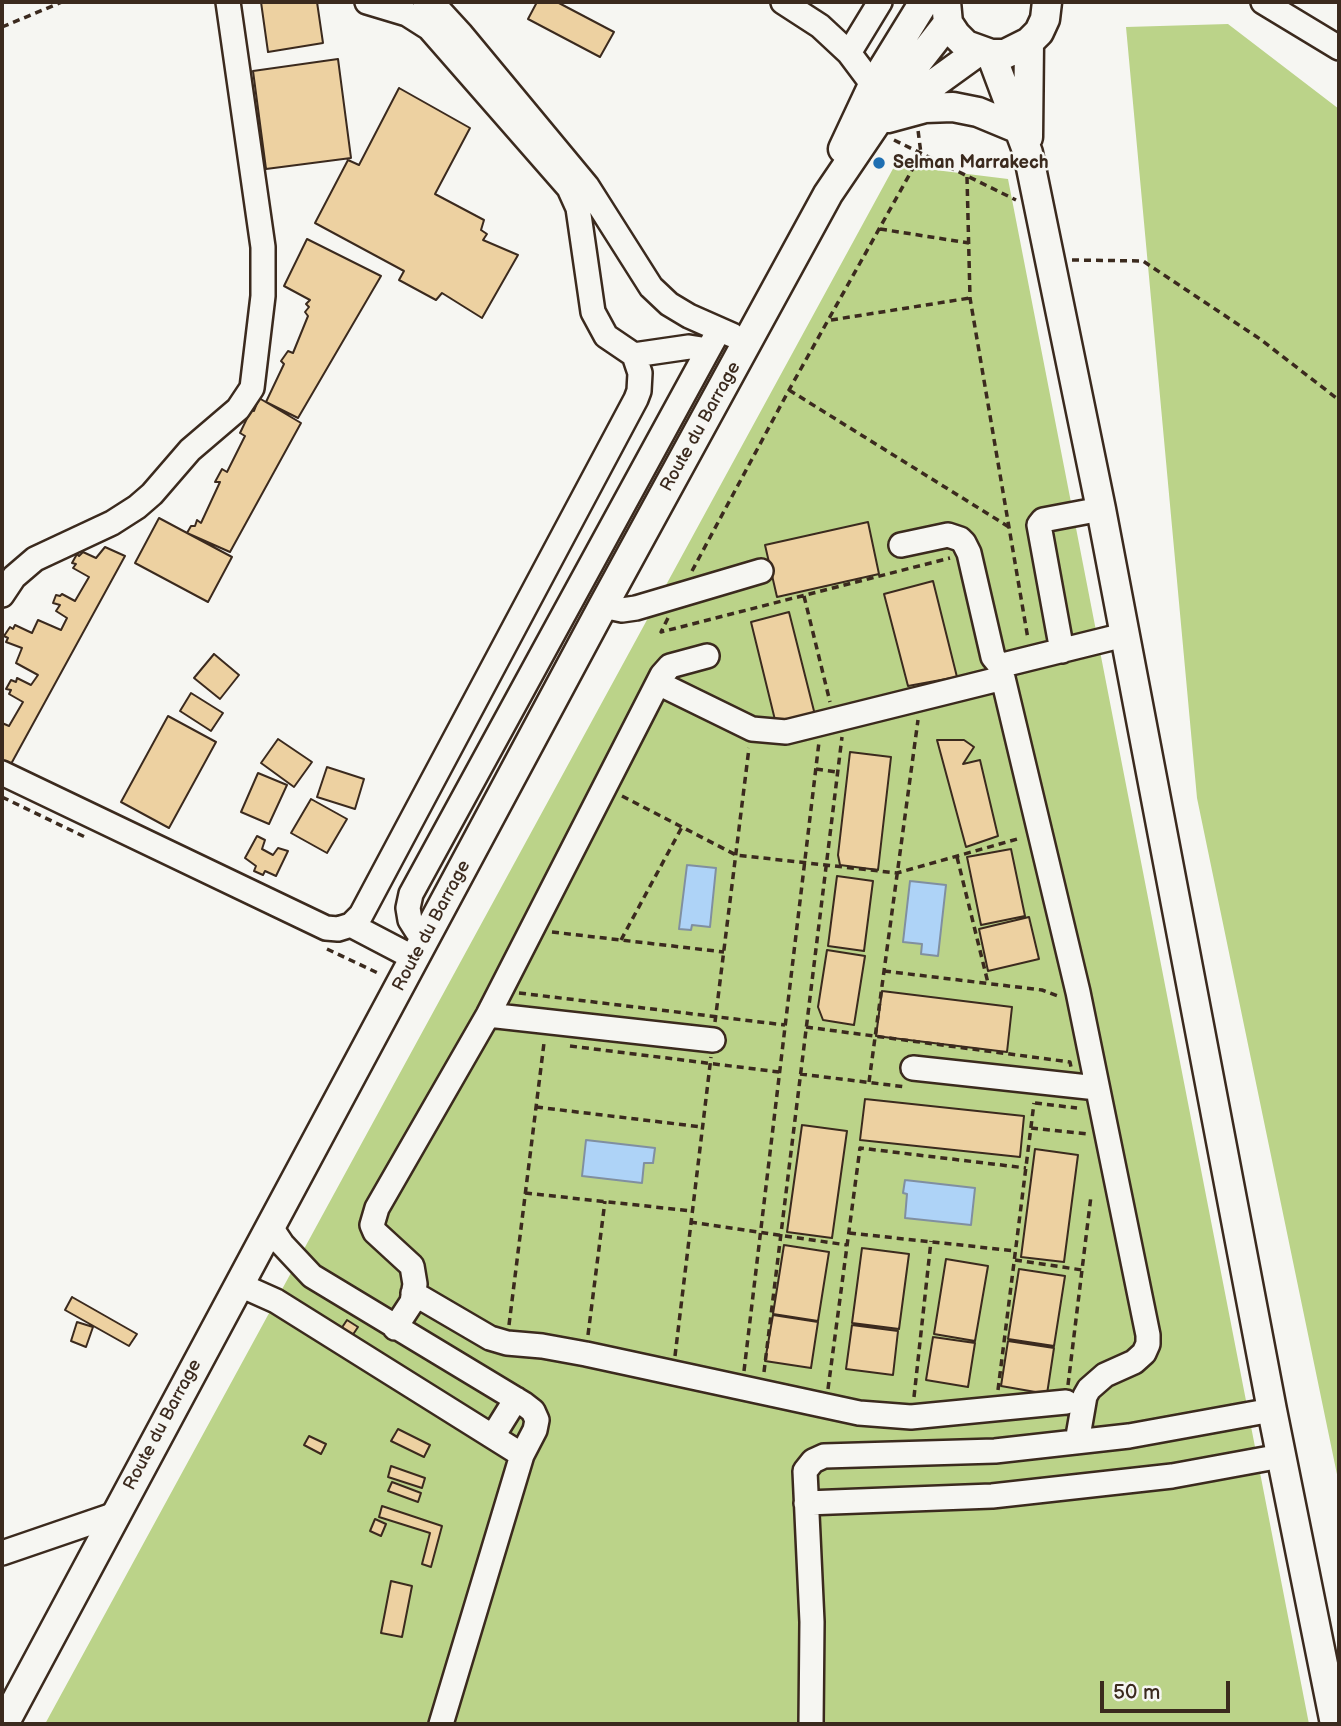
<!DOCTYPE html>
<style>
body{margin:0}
#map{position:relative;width:1341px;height:1726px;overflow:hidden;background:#f6f6f2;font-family:"Balsamiq Sans",sans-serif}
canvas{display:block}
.frame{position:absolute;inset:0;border:4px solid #3b2a1e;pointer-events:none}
.scale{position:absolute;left:1100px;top:1681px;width:130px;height:32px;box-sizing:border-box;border:4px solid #3b2a1e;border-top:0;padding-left:9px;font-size:21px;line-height:24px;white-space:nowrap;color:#3b2a1e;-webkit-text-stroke:5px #f6f6f2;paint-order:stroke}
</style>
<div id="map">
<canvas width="1341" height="1726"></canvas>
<div class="frame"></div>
<div class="scale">50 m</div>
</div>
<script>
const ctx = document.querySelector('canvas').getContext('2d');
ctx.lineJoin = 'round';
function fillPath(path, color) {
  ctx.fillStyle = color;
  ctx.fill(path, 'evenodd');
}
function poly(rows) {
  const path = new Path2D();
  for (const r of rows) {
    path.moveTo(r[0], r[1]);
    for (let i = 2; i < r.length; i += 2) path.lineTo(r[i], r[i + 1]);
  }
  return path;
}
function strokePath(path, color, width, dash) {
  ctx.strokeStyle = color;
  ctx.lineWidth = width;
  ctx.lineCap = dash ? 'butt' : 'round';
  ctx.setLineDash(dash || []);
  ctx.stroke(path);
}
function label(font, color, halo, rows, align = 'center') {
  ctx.font = font + ' "Balsamiq Sans",sans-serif';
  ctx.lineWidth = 5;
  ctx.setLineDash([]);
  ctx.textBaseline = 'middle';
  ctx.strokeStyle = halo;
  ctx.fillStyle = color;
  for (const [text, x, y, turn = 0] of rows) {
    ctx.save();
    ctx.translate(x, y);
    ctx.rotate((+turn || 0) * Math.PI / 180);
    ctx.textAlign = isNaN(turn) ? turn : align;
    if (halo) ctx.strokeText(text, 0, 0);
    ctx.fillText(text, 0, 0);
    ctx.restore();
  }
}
fillPath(poly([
 [1228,24,1339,109,1339,1484,1197,798,1126,27],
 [895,165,1008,179,1309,1724,45,1724]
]), '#bbd389');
const water = poly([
 [687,865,716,868,710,927,692,925,691,930,679,929,687,865],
 [910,881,946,885,938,956,921,954,922,944,903,942,910,881],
 [586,1140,655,1148,653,1163,644,1163,642,1183,582,1176,586,1140],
 [905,1180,975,1188,971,1225,905,1218,907,1194,903,1193,905,1180]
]);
fillPath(water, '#aed3f7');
strokePath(water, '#808fa0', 2);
const building = poly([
 [261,2,317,2,323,43,268,52,261,2],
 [537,2,557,2,614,32,600,57,528,19,537,2],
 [338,59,351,158,266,169,253,71,338,59],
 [399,88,470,128,435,194,484,220,481,230,487,234,483,240,518,255,482,318,442,293,436,300,399,280,404,271,315,223,348,160,359,165,399,88],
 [307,239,381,276,298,418,266,402,284,364,281,361,288,351,293,353,308,316,305,312,309,307,306,304,310,300,284,286,307,239],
 [259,398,301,423,230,552,187,533,191,526,195,526,197,520,201,523,220,482,215,482,222,469,227,472,245,436,240,433,251,410,254,411,259,398],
 [159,518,232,557,208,602,135,563,159,518],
 [868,522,879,574,777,597,765,545,868,522],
 [105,547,125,556,11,764,2,761,2,723,9,726,23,702,9,694,11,690,6,689,11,680,16,682,17,678,31,685,38,675,16,663,22,648,6,642,8,638,4,636,10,627,13,629,15,625,32,633,38,620,61,630,67,618,56,611,60,605,53,603,56,595,60,596,62,594,75,601,89,577,73,568,76,564,72,563,77,554,79,556,83,552,96,558,105,547],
 [933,581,957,677,908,686,884,594,933,581],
 [789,612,815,715,776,724,751,622,789,612],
 [214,654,239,675,220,699,194,678,214,654],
 [191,693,223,713,211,731,180,711,191,693],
 [168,716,216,742,169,828,121,802,168,716],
 [278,739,312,762,294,787,261,763,278,739],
 [937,740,964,740,974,747,963,764,980,760,998,836,966,847,937,740],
 [850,752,891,757,878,870,840,865,838,855,850,752],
 [327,767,364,779,355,809,317,797,327,767],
 [258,773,287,785,269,824,241,812,258,773],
 [311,799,347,819,327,853,291,833,311,799],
 [257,836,265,840,262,849,273,855,278,848,288,851,276,876,265,871,263,875,254,871,256,866,245,858,257,836],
 [1011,849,1025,916,981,925,967,857,1011,849],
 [837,876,873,881,864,951,828,946,837,876],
 [1029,917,1039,959,988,971,979,929,1029,917],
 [827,950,865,956,854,1025,823,1020,818,1007,827,950],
 [882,991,1012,1007,1007,1052,876,1036,882,991],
 [865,1099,1024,1116,1020,1157,860,1140,865,1099],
 [802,1125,847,1131,832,1238,787,1232,802,1125],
 [1035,1149,1078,1155,1064,1262,1021,1257,1035,1149],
 [784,1245,829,1252,818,1321,773,1314,784,1245],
 [862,1248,909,1254,899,1329,852,1323,862,1248],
 [946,1259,988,1266,975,1341,934,1334,946,1259],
 [1019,1269,1065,1276,1054,1346,1008,1339,1019,1269],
 [72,1297,137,1334,129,1346,65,1310,72,1297],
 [773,1315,818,1322,811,1368,765,1361,773,1315],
 [347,1320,358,1327,352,1336,341,1329,347,1320],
 [77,1322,93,1327,86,1347,71,1341,77,1322],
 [852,1325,898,1331,893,1375,846,1369,852,1325],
 [933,1337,975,1343,968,1387,926,1380,933,1337],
 [1008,1341,1054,1348,1047,1394,1001,1386,1008,1341],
 [398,1429,430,1445,424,1457,391,1441,398,1429],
 [309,1436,326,1444,321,1454,304,1445,309,1436],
 [391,1466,425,1478,422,1488,388,1477,391,1466],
 [392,1482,421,1493,418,1502,388,1491,392,1482],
 [382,1506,442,1526,431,1567,422,1564,430,1533,379,1517,382,1506],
 [375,1519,386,1524,381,1536,370,1531,375,1519],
 [391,1581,412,1586,402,1637,381,1633,391,1581]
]);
fillPath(building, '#edd1a1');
strokePath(building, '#3b2a1e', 2);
const minor = poly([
 [425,2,439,10,461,34,587,186,651,287,669,304,689,316,732,335],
 [783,2,820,26,849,53,873,85],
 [1263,2,1339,48],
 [849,53,880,2],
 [634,355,689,347,708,350],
 [901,545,948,535,960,539,964,543,969,553,993,657,998,663,1003,665,1124,635],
 [2,595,14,577,35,559,112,523,137,507,152,494,190,450,238,409,252,388,263,296,263,247,228,2],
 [603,606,622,610,636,608,761,571],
 [1062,651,1039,525,1043,520,1101,509],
 [658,683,752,729,786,732,1003,678,1078,992,1148,1335,1148,1344,1144,1353,1134,1362,1105,1375,1089,1389,1085,1396,1077,1442],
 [2,773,326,928,338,929,351,925,361,915,636,399,639,391,640,373,634,355,606,336,593,312,578,208,569,188,429,28,407,14,367,2],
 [351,925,414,958],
 [425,938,417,931,410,920,408,908,411,894,719,330],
 [488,1015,713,1040],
 [913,1068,1097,1088],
 [270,1226,282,1244,312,1276,524,1404,533,1411,537,1420,535,1430,522,1455,441,1724],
 [238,1284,276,1301,522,1455],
 [413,1293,490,1338,507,1343,542,1346,586,1354,859,1413,911,1417,1066,1402],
 [395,1328,412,1302,415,1284,412,1266,375,1232,372,1225,377,1208,488,1015,662,675,670,666,707,656],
 [493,1436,516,1399],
 [806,1503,992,1496,1172,1476,1281,1456],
 [2,1553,116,1514],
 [811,1724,812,1622,805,1471,813,1461,824,1456,995,1451,1129,1436,1272,1410]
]);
const major = poly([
 [946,2,948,23,956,35,966,45,991,54,1005,54,1029,42,1039,32,1045,19,1047,2],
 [991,54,1028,153,1101,509,1272,1410,1335,1724],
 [896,111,979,51],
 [888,118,925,108,953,107,978,112,1019,129],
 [1028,137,1029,42],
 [843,149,873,85,924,2],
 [4,1724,603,606,828,194,916,64,948,23]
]);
strokePath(minor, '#3b2a1e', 28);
strokePath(major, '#3b2a1e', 33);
strokePath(poly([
 [2,27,62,2],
 [894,140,1016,200],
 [967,177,970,298,1028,639],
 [880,229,969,243],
 [1072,260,1143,261,1260,339,1339,400],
 [831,320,970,298],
 [789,390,1009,527],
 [692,571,789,390,921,154,918,130],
 [804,596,830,702],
 [668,618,661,632,950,558],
 [816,769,837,772],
 [622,796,736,855,897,873,1021,838],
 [2,797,85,837],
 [957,857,988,983],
 [552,932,724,952],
 [621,940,682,827],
 [327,949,380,974],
 [884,971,1042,990,1058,996],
 [519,993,785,1025],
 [715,1022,749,748],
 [806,1027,1070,1062,1071,1067],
 [570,1046,779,1072],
 [800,1074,906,1087],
 [869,1082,918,720],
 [1035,1103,1077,1108],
 [536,1107,702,1127],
 [1031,1128,1088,1134],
 [525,1193,692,1211],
 [690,1222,847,1245],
 [849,1233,1016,1251],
 [1015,1260,1082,1270],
 [509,1325,544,1043],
 [588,1335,605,1201],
 [675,1356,711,1057],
 [744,1371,819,742],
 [764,1372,842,737],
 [1068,1385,1091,1196],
 [828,1389,860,1148,1026,1168],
 [998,1390,1034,1103],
 [914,1397,931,1241]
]), '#3b2a1e', 3.5, [7, 5]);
strokePath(minor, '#f6f6f2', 23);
strokePath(major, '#f6f6f2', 28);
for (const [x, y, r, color] of [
 [879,163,7,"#1f6fb2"]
]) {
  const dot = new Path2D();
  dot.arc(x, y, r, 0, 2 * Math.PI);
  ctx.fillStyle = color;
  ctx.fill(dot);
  strokePath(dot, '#f6f6f2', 2.5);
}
label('bold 18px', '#3b2a1e', '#f6f6f2', [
 ["Selman Marrakech",893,163]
], 'left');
label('18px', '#3b2a1e', '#f6f6f2', [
 ["Route du Barrage",701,427,-61],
 ["Route du Barrage",432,926,-62],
 ["Route du Barrage",163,1425,-62]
]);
</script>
